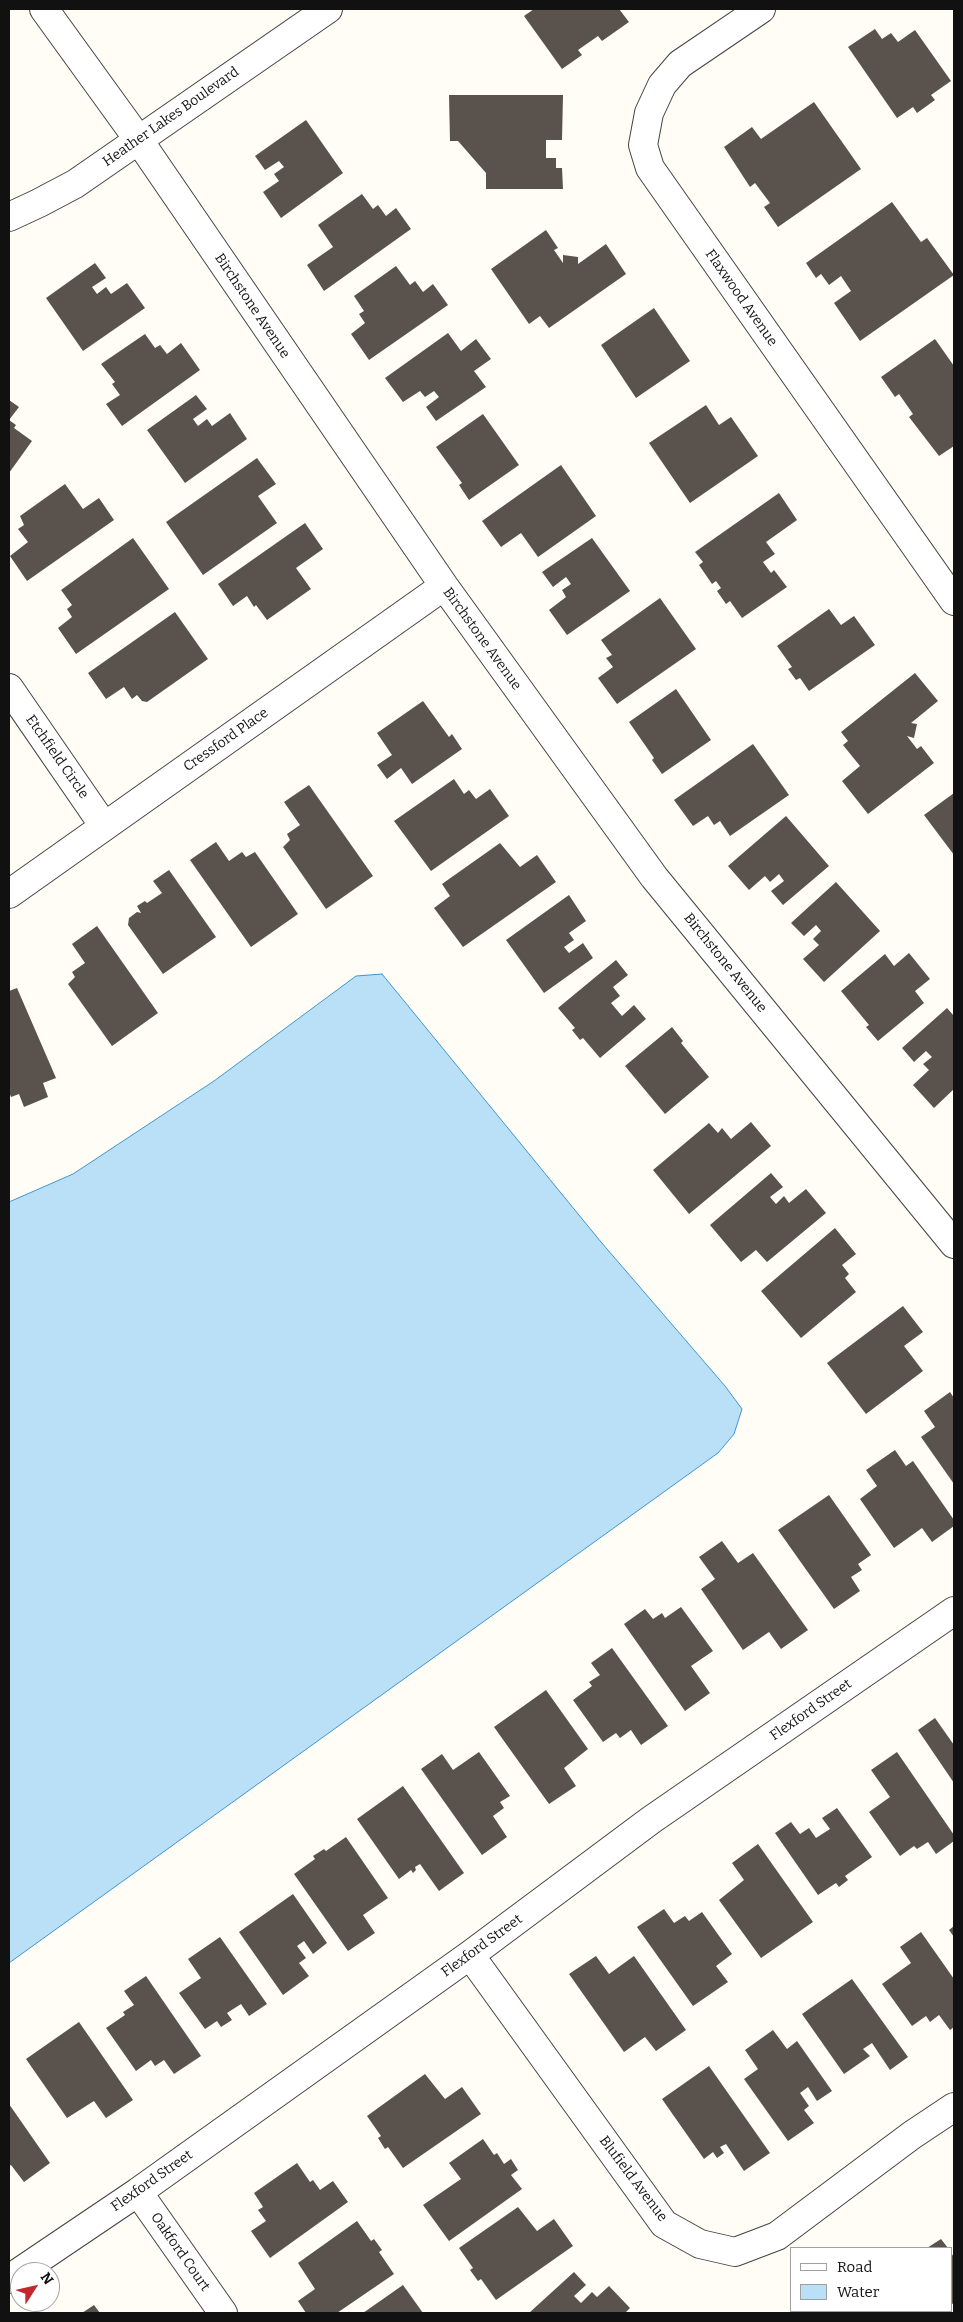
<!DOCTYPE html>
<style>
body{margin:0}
#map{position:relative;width:963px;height:2322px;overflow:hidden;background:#fffdf5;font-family:Bitter,serif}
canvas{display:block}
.frame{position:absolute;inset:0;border:10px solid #111;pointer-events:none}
.legend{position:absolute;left:790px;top:2247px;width:162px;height:65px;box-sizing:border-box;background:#fff;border:1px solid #a0a0a0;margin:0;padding:6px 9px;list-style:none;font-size:15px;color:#111}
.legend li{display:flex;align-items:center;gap:10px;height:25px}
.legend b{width:25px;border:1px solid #a0a0a0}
.north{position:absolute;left:10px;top:2262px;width:50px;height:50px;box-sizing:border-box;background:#fff;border:1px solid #a0a0a0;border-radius:50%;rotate:55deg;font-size:14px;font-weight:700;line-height:20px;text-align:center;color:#111}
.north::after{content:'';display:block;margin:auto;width:18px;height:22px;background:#c4262e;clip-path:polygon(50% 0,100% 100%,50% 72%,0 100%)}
</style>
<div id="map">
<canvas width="963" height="2322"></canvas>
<div class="frame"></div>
<ul class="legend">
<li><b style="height:6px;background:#fff"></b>Road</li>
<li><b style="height:14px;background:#b9e0f7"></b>Water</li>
</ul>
<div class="north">N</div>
</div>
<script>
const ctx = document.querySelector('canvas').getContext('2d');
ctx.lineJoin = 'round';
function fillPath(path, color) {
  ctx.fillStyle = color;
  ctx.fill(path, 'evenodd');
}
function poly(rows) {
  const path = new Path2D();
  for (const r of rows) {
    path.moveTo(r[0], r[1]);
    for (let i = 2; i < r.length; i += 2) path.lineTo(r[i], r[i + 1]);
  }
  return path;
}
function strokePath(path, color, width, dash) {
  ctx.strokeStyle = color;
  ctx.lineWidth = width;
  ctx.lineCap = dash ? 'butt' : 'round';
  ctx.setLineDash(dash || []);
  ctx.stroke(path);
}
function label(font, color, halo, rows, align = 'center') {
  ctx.font = font + ' Bitter,serif';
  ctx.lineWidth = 5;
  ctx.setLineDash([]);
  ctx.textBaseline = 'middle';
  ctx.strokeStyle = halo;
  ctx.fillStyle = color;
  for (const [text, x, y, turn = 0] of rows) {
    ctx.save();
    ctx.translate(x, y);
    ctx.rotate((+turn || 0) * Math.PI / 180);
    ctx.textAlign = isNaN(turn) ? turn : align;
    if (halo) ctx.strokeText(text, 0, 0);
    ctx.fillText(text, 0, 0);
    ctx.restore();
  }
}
const water = poly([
 [382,974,601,1242,725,1386,742,1409,734,1434,718,1453,9,1963,9,1202,73,1174,214,1081,356,976,382,974]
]);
fillPath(water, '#b9e0f7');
strokePath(water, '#3f96cf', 1);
fillPath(poly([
 [534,9,619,9,629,22,602,41,598,36,578,50,582,55,562,69,524,16],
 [875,29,882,39,891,33,898,42,915,30,951,81,931,95,935,100,917,113,913,107,897,118,848,47],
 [449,95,563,95,562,140,546,140,546,158,556,158,556,168,562,168,563,189,486,189,486,173,458,141,450,141],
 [814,102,861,169,778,227,764,207,770,203,755,183,750,187,724,147,752,127,761,139],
 [306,120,343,173,281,218,263,192,279,181,274,174,284,167,279,161,265,170,255,156],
 [362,194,373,209,378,205,386,216,396,208,411,229,324,291,307,265,333,247,318,225],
 [892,202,921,242,927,238,954,275,860,341,834,303,851,291,841,276,829,285,821,274,816,278,806,263],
 [546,230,558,248,554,250,563,263,563,255,578,257,578,264,606,244,626,274,549,328,540,316,529,324,491,269],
 [95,263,106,278,92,287,97,294,106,287,111,294,127,283,145,308,83,351,46,298],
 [396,266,410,285,415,281,423,292,433,284,448,305,369,360,351,334,365,323,359,314,364,311,354,296],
 [654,308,690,361,636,398,601,345],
 [448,333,461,351,476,339,491,359,474,371,486,387,436,421,426,407,439,397,434,391,425,397,420,391,403,402,385,378],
 [145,334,155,348,160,345,167,354,181,343,200,370,122,426,106,404,120,395,112,384,115,382,101,364],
 [935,339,954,366,954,446,939,456,909,417,913,414,899,394,895,397,881,377],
 [196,395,207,409,193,419,198,426,207,419,212,426,230,413,247,439,185,483,147,430],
 [9,400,19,407,9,420,16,425,14,428,32,441,9,473],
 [706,405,719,425,731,417,758,456,690,503,649,443],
 [483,414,519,465,469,500,459,485,462,483,436,447],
 [257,458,276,484,258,496,277,523,203,575,166,522],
 [561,465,596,516,538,557,521,533,501,547,482,521],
 [65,484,83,509,99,498,114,520,27,581,10,556,28,542,18,529,24,525,20,516],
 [779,493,797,520,766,542,775,554,763,562,771,573,774,570,787,587,742,618,730,601,726,604,717,591,721,588,716,581,712,584,699,565,703,562,695,552],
 [305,523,323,549,296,568,311,589,267,620,256,605,254,607,247,596,233,606,218,584],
 [133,538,169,589,76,654,58,628,72,617,67,609,72,605,61,590],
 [592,538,630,591,567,635,549,610,566,597,562,590,571,584,566,577,553,587,542,572],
 [660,598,696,649,617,704,598,678,613,667,606,658,612,655,601,640],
 [829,609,841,625,854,616,875,645,809,691,800,678,796,680,788,669,792,667,777,646],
 [175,612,208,659,147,702,142,701,137,695,132,699,124,687,106,699,88,673],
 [915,673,938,701,911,723,917,724,914,738,907,736,917,749,921,746,934,763,868,814,842,781,860,766,843,745,848,741,841,732],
 [676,689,711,740,662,774,652,760,654,758,629,722],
 [423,701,449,737,452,734,462,749,412,784,401,768,387,779,377,765,392,755,377,733],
 [753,744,789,795,730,836,720,821,714,825,708,816,693,826,674,800],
 [454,779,464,794,469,790,476,799,490,789,509,816,431,871,394,821],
 [309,785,373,876,326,909,283,847,290,840,287,834,300,825,284,802],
 [954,793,954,855,924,815],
 [786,816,829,866,783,905,771,891,784,881,779,874,770,882,765,876,749,890,728,866],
 [216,842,229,861,242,852,246,857,255,852,298,914,251,947,190,860],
 [500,843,520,867,537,855,556,882,463,947,434,908,450,896,442,884],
 [169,870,216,937,163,974,128,925,129,918,137,912,141,913,137,906,145,901,147,903,162,893,153,881],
 [836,882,880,931,824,982,803,959,819,945,813,939,821,931,816,925,804,936,791,923],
 [569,895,586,921,569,933,574,940,564,947,569,953,583,943,593,958,544,993,506,940],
 [97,926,158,1013,112,1046,68,984,75,977,72,972,85,963,72,944],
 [909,953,930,979,915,991,924,1003,878,1041,866,1027,869,1025,841,991,885,954,894,966],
 [616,960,628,975,613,987,620,996,611,1003,622,1016,634,1005,646,1019,600,1058,583,1038,580,1040,572,1030,575,1028,558,1008],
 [17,988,56,1078,43,1083,48,1097,24,1107,19,1094,11,1097,9,1092,9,991],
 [947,1008,954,1016,954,1089,934,1108,913,1085,929,1070,923,1064,932,1057,926,1051,914,1062,902,1048],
 [672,1027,683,1041,681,1043,709,1077,665,1114,625,1066],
 [751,1122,771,1146,689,1214,653,1170,709,1123,718,1133,722,1128,731,1139],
 [771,1173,783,1187,770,1197,776,1204,784,1196,789,1203,806,1189,826,1213,767,1262,756,1250,741,1262,710,1225],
 [835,1228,856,1254,842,1265,849,1274,845,1278,856,1292,801,1338,761,1291],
 [903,1306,923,1332,904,1346,923,1371,866,1414,827,1363],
 [950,1392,954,1398,954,1484,921,1437,935,1427,924,1411],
 [895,1450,906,1466,913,1461,954,1520,954,1526,932,1542,922,1528,894,1548,860,1499,877,1486,866,1470],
 [829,1495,871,1555,858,1564,862,1570,851,1577,860,1591,834,1609,778,1530],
 [722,1541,738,1563,753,1553,808,1630,781,1649,769,1632,743,1650,701,1589,715,1579,699,1557],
 [681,1607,713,1651,691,1666,710,1693,685,1711,624,1624,645,1609,653,1619,662,1613,665,1618],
 [612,1648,668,1726,641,1745,631,1730,620,1738,616,1733,603,1742,573,1700,592,1686,589,1682,600,1675,591,1663],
 [546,1690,588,1749,564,1768,576,1786,549,1804,494,1727],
 [935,1718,954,1745,954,1783,918,1730],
 [479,1752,510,1796,500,1802,504,1808,493,1816,507,1837,482,1855,421,1769,442,1754,453,1770],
 [897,1752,954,1835,954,1841,936,1854,928,1842,917,1849,914,1846,900,1856,869,1812,890,1797,871,1770],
 [403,1786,464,1873,439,1891,420,1864,415,1867,416,1870,413,1873,411,1870,399,1879,357,1819],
 [837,1808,872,1857,845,1876,848,1880,839,1887,836,1883,818,1895,775,1833,791,1822,800,1834,809,1828,816,1838,830,1829,822,1818],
 [346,1837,388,1898,363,1915,375,1933,348,1951,294,1874,315,1859,313,1856,324,1849,326,1851],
 [758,1844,813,1922,761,1958,719,1900,744,1880,732,1863],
 [293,1894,327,1943,313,1954,304,1941,297,1946,306,1958,299,1963,309,1976,283,1995,239,1932],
 [664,1909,674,1923,685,1916,689,1921,702,1912,732,1954,716,1966,728,1982,693,2006,637,1927],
 [954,1926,954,1937,949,1930],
 [921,1932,954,1979,954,2027,950,2030,939,2015,930,2022,926,2016,912,2026,882,1984,911,1963,900,1947],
 [220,1937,267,2004,249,2016,241,2004,227,2013,232,2020,221,2027,217,2021,205,2029,179,1993,201,1978,188,1959],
 [596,1956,609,1974,634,1956,686,2030,656,2051,645,2037,624,2052,569,1974],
 [146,1976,201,2056,174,2074,164,2060,155,2066,151,2060,136,2071,106,2028,125,2015,123,2012,134,2005,124,1991],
 [852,1979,908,2057,890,2070,872,2043,863,2049,870,2056,844,2074,802,2014],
 [79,2022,133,2100,106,2118,94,2101,67,2118,26,2059],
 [773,2030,787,2049,797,2041,832,2091,817,2101,808,2087,800,2093,809,2106,804,2110,814,2123,788,2141,744,2079,758,2069,745,2050],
 [709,2066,770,2153,744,2171,726,2144,720,2147,724,2153,717,2158,713,2152,704,2159,662,2099],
 [425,2074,445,2099,462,2087,481,2114,403,2168,388,2147,385,2149,378,2138,381,2136,367,2116],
 [9,2104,50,2163,24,2182,11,2165,9,2166],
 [483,2139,494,2155,497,2153,504,2164,511,2159,518,2170,511,2175,522,2189,449,2241,423,2205,461,2179,449,2163],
 [297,2163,310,2182,313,2180,320,2190,333,2181,348,2202,270,2258,251,2231,266,2221,258,2210,263,2207,254,2193],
 [518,2207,537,2231,554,2219,573,2246,496,2300,481,2279,478,2281,470,2270,473,2268,459,2248],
 [357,2221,371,2241,374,2239,382,2250,379,2252,394,2274,337,2313,306,2313,298,2301,315,2289,298,2263],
 [941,2239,948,2248,927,2248],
 [952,2254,954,2258,954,2303,952,2304],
 [574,2272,586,2285,574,2296,581,2303,592,2292,597,2297,609,2286,630,2308,625,2313,529,2313],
 [403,2285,423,2313,363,2313],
 [94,2305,100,2313,82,2313],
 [839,2311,878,2311,880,2313,836,2313],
 [912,2311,943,2311,939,2313,914,2313]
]), '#5a524d');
const minor = poly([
 [44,9,138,139,444,586,654,877,954,1244],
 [761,9,680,64,662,85,649,113,643,145,650,168,954,601],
 [9,217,39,203,75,184,328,9],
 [9,688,104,826],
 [9,894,444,586],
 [470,1955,664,2224,700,2244,735,2252,777,2236,912,2135,954,2107],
 [138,2192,223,2313],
 [9,2279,138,2192,470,1955,651,1820,954,1611]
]);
strokePath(minor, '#444', 30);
strokePath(minor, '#fff', 28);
label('14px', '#111', '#fff', [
 ["Heather Lakes Boulevard",171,117,-35],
 ["Flaxwood Avenue",741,298,55],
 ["Birchstone Avenue",252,306,56],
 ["Birchstone Avenue",482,639,54],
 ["Cressford Place",226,740,-35],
 ["Etchfield Circle",57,757,55],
 ["Birchstone Avenue",725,963,51],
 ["Flexford Street",811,1710,-35],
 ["Flexford Street",482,1946,-36],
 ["Blufield Avenue",633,2179,53],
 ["Flexford Street",152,2181,-35],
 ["Oakford Court",180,2252,55]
]);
</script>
